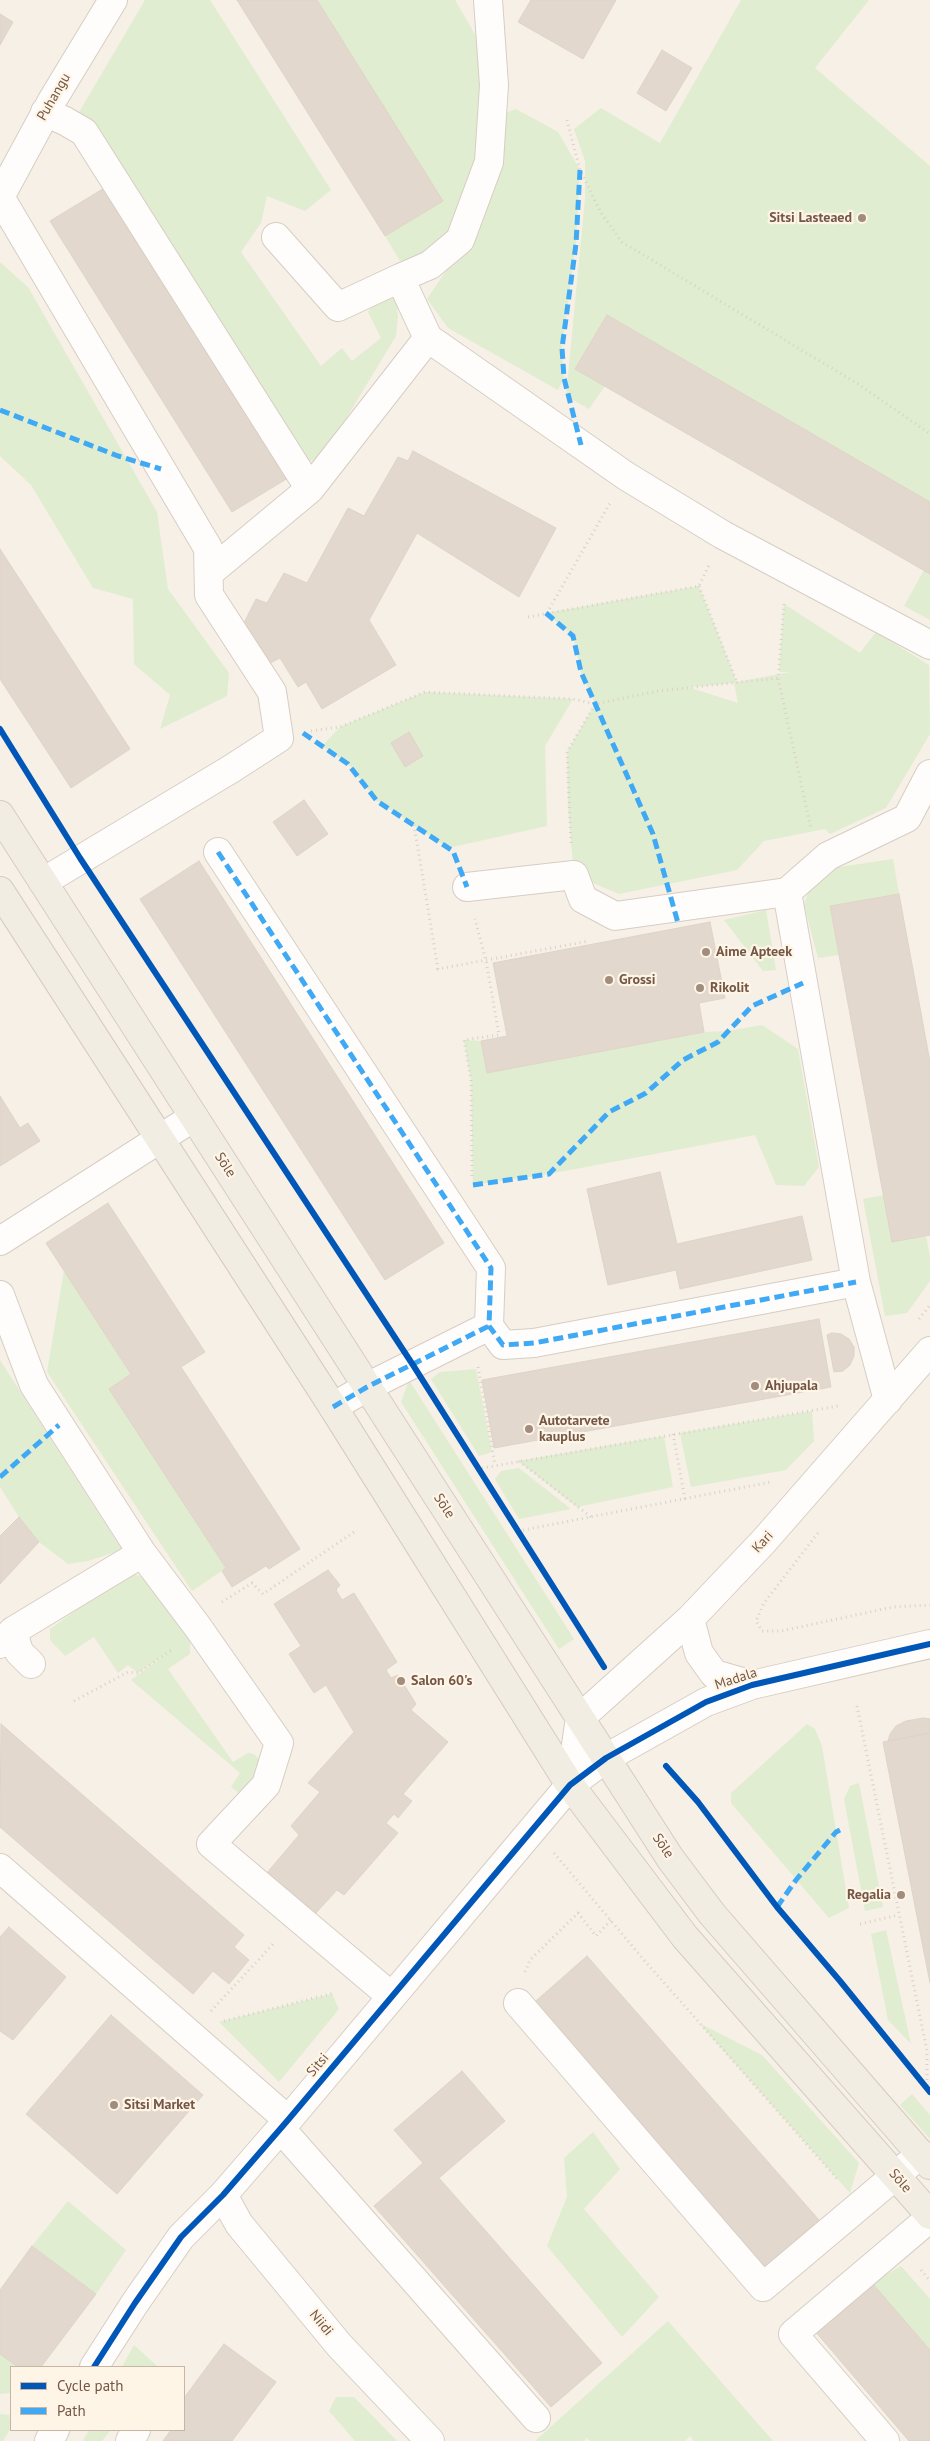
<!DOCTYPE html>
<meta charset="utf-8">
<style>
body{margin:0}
#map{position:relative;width:930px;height:2441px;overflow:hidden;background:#f6f0e6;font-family:"PT Sans",sans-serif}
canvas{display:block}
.legend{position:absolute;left:10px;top:2366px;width:175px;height:65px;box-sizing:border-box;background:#fff5e6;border:1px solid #c7b5a6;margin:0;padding:6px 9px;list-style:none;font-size:15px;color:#735646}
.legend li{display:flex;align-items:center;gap:10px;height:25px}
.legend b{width:25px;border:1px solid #c7b5a6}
</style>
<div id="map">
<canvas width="930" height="2441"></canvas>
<ul class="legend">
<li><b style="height:6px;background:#0057b8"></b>Cycle path</li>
<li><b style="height:6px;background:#3fa9f5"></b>Path</li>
</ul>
</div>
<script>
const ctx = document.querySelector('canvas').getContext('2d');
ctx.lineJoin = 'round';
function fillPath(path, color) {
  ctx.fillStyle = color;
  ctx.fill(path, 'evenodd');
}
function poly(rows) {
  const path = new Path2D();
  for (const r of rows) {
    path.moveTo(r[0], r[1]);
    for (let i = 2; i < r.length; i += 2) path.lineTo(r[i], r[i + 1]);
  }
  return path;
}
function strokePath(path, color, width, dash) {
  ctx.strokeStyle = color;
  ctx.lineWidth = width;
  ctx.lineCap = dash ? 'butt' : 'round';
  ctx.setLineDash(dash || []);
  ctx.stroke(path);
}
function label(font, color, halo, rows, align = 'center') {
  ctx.font = font + ' "PT Sans",sans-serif';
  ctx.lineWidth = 4.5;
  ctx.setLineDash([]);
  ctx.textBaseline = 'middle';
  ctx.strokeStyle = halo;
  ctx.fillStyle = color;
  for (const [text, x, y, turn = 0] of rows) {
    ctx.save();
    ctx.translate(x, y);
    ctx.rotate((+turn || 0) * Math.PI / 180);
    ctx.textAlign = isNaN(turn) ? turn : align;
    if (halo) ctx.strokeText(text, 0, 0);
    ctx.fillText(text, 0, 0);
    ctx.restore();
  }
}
fillPath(poly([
 [145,0,210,0,331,190,305,211,267,196,261,223,241,252,321,366,342,348,352,361,381,338,368,312,378,296,396,297,398,316,396,336,327,450,315,460,302,462,78,114],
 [317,0,455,0,477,38,484,83,479,158,453,234,430,251,409,260,400,261,385,236,442,201],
 [741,0,869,0,815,68,930,166,930,502,607,315,576,369,605,386,589,409,566,396,585,199,585,161,574,129,601,108,660,143],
 [516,109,558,132,580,170,576,244,562,348,564,378,558,390,448,328,427,299,486,212,505,113],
 [0,262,28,287,157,512,168,589,229,673,227,696,160,729,170,695,134,664,133,599,93,588,31,485,0,456],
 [924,570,930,574,930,620,904,606],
 [699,586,737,682,790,672,779,672,784,604,860,653,876,632,929,665,930,734,886,808,830,834,825,829,764,841,737,870,619,894,574,875,568,806,567,752,595,704,581,672,573,636,546,613],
 [734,683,738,703,691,688,691,687],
 [425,692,573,699,545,746,547,826,448,848,377,801,348,764,322,746,340,727],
 [893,859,899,894,830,906,839,955,818,958,804,905,809,890,833,868],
 [766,910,776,970,763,971,724,920],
 [762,1025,798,1049,819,1167,804,1186,776,1185,755,1135,549,1174,473,1185,471,1080,464,1040,481,1041,487,1073,704,1032,728,1031],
 [884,1195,926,1236,930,1257,930,1281,907,1313,885,1316,863,1199],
 [64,1270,131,1374,110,1389,226,1568,192,1591,47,1372],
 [0,1360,122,1550,88,1561,68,1564,39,1542,19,1517,0,1487],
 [476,1369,492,1452,479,1456,431,1379,440,1372],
 [409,1380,574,1639,559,1649,401,1402],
 [812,1411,814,1441,786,1470,691,1487,680,1433],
 [664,1436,673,1487,577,1507,518,1461],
 [519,1468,571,1509,519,1519,495,1479,501,1471],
 [134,1574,148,1579,190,1637,190,1654,168,1669,233,1762,248,1753,254,1754,259,1759,261,1766,257,1775,243,1792,239,1793,231,1787,240,1773,131,1680,173,1649,138,1673,128,1665,118,1673,94,1637,65,1656,50,1640,50,1629,125,1575],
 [807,1724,815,1729,822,1746,849,1908,829,1918,731,1803,731,1793],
 [859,1783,883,1907,865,1911,844,1799,850,1786],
 [886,1930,911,2044,888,2020,871,1934],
 [332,1994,339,2009,279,2082,219,2022],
 [699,2023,762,2055,859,2163,850,2193],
 [912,2094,930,2115,930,2139,900,2105],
 [593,2132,620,2169,584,2209,659,2297,622,2337,547,2246,567,2197,564,2158],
 [68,2201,126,2250,96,2294,32,2246],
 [901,2266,930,2299,930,2350,872,2283],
 [668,2321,773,2441,694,2441,690,2436,685,2441,590,2441,587,2438,584,2441,535,2441],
 [134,2345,158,2367,122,2367],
 [0,2354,18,2367,11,2367,11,2393,0,2394],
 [336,2397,354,2397,397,2441,355,2441,329,2411],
 [0,2414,9,2415,11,2424,11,2428,3,2441,0,2441],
 [89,2430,111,2430,102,2441,83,2441]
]), '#e1edd0');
const building = poly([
 [237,0,317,0,443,201,385,236,237,0],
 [531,0,616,0,583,59,518,22,531,0],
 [0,14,13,22,0,45,0,14],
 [662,50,692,68,666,111,637,93,662,50],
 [106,187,288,478,232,512,50,221,106,187],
 [607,315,930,502,930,574,575,369,607,315],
 [413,451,556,528,519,597,417,533,369,620,396,665,322,709,306,682,298,687,280,658,268,664,262,651,250,652,239,633,256,599,267,603,284,573,307,583,348,508,364,516,398,457,408,461,413,451],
 [0,549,130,749,71,788,0,679,0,549],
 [409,732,423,756,405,767,391,743,409,732],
 [304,800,328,834,297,856,273,822,304,800],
 [199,861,444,1243,385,1280,140,899,199,861],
 [899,894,930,1062,930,1235,892,1242,830,906,899,894],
 [710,922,725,998,699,1003,704,1032,487,1073,481,1041,507,1036,493,963,710,922],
 [0,1096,20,1128,28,1123,40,1141,0,1166,0,1096],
 [660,1172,677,1244,802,1216,812,1260,680,1289,676,1270,608,1285,587,1189,660,1172],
 [108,1203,205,1352,181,1367,300,1549,269,1569,266,1566,232,1587,222,1571,226,1568,109,1389,131,1374,46,1243,108,1203],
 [819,1319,831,1387,494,1448,482,1380,819,1319],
 [832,1333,841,1334,849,1339,854,1347,854,1356,850,1365,843,1371,834,1372,827,1335,832,1333],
 [19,1517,39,1542,0,1584,0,1536,19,1517],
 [328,1570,340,1585,336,1590,342,1600,354,1593,397,1662,386,1670,391,1678,398,1675,416,1704,411,1710,448,1742,403,1794,412,1801,398,1818,394,1814,386,1823,398,1833,344,1895,337,1890,314,1915,266,1874,299,1835,291,1826,320,1792,308,1783,354,1732,326,1685,314,1693,289,1654,301,1646,274,1604,328,1570],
 [923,1718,930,1719,930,1733,888,1741,890,1734,896,1726,906,1721,923,1718],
 [1,1724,244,1935,234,1947,249,1960,229,1984,213,1971,193,1994,0,1827,1,1724],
 [930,1733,930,1983,883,1742,930,1733],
 [9,1927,66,1977,13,2040,0,2031,0,1937,9,1927],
 [587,1956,819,2220,760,2271,529,2007,587,1956],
 [111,2015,203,2095,117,2194,26,2114,111,2015],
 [462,2071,505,2121,439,2178,602,2363,551,2407,374,2206,423,2163,394,2130,462,2071],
 [32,2246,96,2294,41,2367,18,2367,0,2354,0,2290,32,2246],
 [872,2283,930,2350,930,2441,909,2441,815,2331,872,2283],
 [224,2344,276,2382,232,2441,163,2441,171,2430,184,2430,184,2398,224,2344]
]);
fillPath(building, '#e2d8ce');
strokePath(building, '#dfd3c8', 1);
const minor = poly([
 [488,0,494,85,489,162,460,240,430,265,400,278,428,338,626,476,723,535,930,645],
 [45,112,65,121,84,132,310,489],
 [0,197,208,548,209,595,272,692,279,738,231,769,43,882],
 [0,197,53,99,113,0],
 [276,237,338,307,400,278],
 [209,573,310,489,428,338],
 [218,852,491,1268,489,1326,503,1345,534,1343,856,1282],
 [467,887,574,875,583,899,615,916,787,892,856,1282,888,1400],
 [787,892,828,856,907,818,930,774],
 [0,1241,194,1117],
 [0,1295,34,1385,142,1553,197,1626,279,1743,266,1785,211,1844,391,1996],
 [333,1407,367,1387,489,1326],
 [690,1619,699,1653,714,1674,752,1685],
 [13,1631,19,1652,31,1664],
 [0,1644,13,1631,142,1553],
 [570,1785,580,1718,690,1619,764,1541,930,1351],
 [0,1868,288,2120],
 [518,2003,763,2287,921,2154],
 [281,2129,536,2418],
 [223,2195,239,2224,339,2345,430,2441],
 [94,2367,135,2303,181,2237,223,2195,288,2120,570,1785,606,1758,706,1702,752,1685,930,1644],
 [49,2441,55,2430],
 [130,2441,136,2430],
 [885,2441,793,2334,930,2218]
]);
const major = poly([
 [0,815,670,1858,712,1914,930,2165],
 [0,891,333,1407,570,1785,685,1937,930,2215]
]);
strokePath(minor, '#d7cdc4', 30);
strokePath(major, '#d5cbc3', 30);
strokePath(poly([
 [567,120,580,170,601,213,622,242,858,384,930,434],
 [699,586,737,683],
 [784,604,778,678,811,829],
 [547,613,610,503],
 [528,617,699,586,709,565],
 [0,729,63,830],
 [311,731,340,727,425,692,573,699,595,704],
 [414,825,438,969,589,941],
 [571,843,567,752,595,704,658,691,778,678],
 [99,886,395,1336],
 [472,1176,471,1080,464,1040,499,1035,486,961,475,919],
 [919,1319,930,1305],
 [478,1367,495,1465],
 [430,1392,598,1657],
 [673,1434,685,1499],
 [519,1461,591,1517],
 [477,1469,838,1406],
 [518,1531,771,1482],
 [818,1533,764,1603,756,1621,762,1631,781,1631,893,1607,930,1605],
 [222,1602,252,1583,263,1594,354,1532],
 [74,1701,128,1672,138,1673,173,1649],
 [857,1706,927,2051,927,2089,930,2089],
 [666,1766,698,1802,777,1907,840,1981,930,2092],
 [554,1853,644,1960,839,2181],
 [860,1924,898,1915],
 [525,1972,530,1960,578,1913,596,1936,611,1920],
 [211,2011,275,1942],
 [224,2021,334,1993],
 [921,2270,930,2281]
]), '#d9d0cb', 3, [1, 4]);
strokePath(minor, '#fefdfb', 28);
strokePath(major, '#f2ede3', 28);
strokePath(poly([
 [580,170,576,244,562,348,564,378,581,445],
 [0,410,118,456,161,469],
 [546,613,573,636,581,672,653,834,678,923],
 [303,733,348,764,377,801,453,851,467,887],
 [218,852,491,1268,489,1326,503,1345,534,1343,856,1282],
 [473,1185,549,1174,609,1112,646,1093,683,1060,718,1042,752,1006,803,983],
 [333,1407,367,1387,489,1326],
 [0,1477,59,1425],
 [777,1907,796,1880,836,1832,842,1829]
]), '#3fa9f5', 5, [10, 5]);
strokePath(poly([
 [0,729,80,858,413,1365,604,1667],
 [666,1766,698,1802,777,1907,840,1981,930,2092],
 [94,2367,135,2303,181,2237,223,2195,288,2120,570,1785,606,1758,706,1702,752,1685,930,1644]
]), '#0057b8', 6);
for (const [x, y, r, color] of [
 [862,218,5,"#a18c7e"],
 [706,952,5,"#a18c7e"],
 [609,980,5,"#a18c7e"],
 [700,988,5,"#a18c7e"],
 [755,1386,5,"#a18c7e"],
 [529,1429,5,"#a18c7e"],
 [401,1681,5,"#a18c7e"],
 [901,1895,5,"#a18c7e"],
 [114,2105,5,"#a18c7e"]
]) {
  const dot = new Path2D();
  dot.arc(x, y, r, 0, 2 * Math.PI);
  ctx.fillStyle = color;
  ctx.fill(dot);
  strokePath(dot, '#fff5e6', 2);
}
label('14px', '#735646', '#fff5e6', [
 ["Puhangu",54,97,-60],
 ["Sõle",225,1165,57],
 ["Sõle",444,1506,57],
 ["Kari",763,1542,-48],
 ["Madala",736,1679,-18],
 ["Sõle",663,1846,56],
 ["Sitsi",318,2065,-50],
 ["Sõle",900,2181,49],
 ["Niidi",321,2323,51]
]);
label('bold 14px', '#735646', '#fff5e6', [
 ["Sitsi Lasteaed",852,218,"right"],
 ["Aime Apteek",716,952],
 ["Grossi",619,980],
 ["Rikolit",710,988],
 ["Ahjupala",765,1386],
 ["Autotarvete",539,1421],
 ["kauplus",539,1437],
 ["Salon 60's",411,1681],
 ["Regalia",891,1895,"right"],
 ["Sitsi Market",124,2105]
], 'left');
</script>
